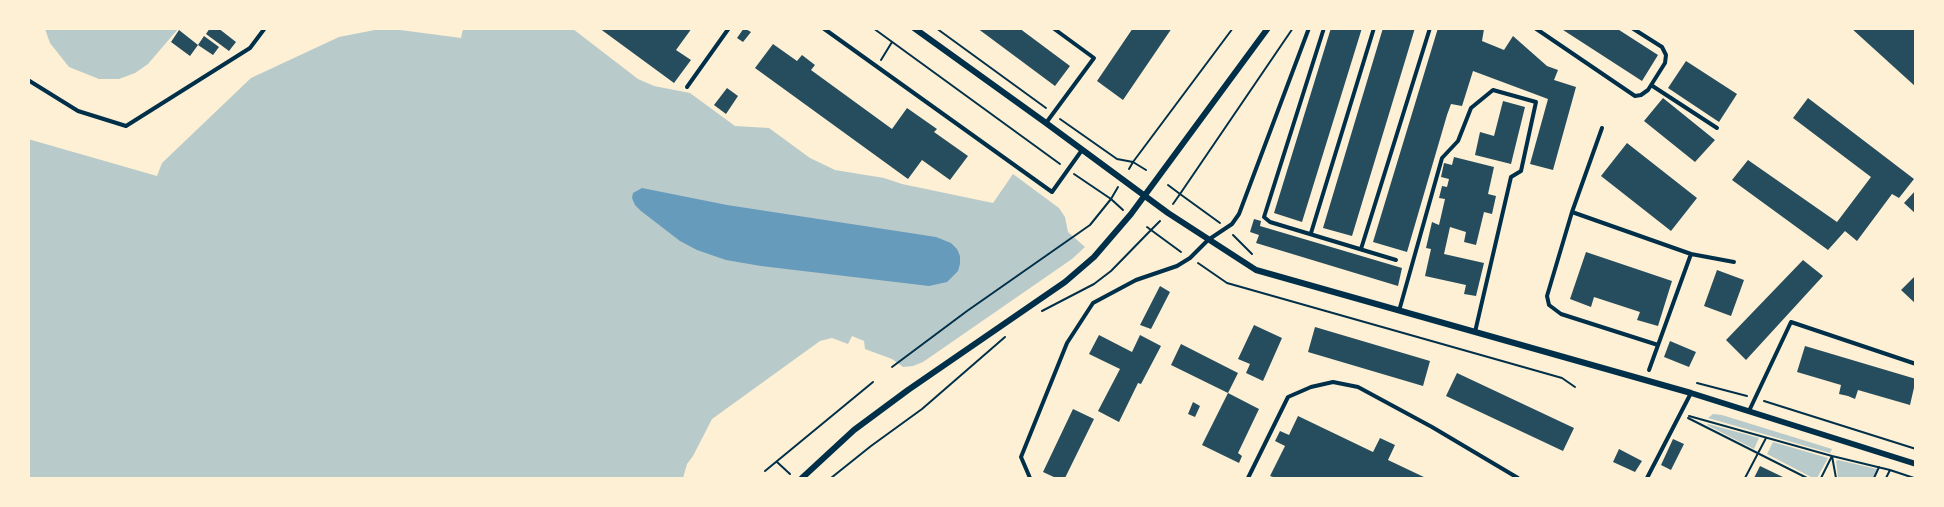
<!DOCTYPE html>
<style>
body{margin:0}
#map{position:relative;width:1944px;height:507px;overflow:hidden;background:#fdf0d5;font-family:"DM Sans",sans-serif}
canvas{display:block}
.frame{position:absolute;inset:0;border:30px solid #fdf0d5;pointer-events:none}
</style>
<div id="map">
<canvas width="1944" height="507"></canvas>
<div class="frame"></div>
</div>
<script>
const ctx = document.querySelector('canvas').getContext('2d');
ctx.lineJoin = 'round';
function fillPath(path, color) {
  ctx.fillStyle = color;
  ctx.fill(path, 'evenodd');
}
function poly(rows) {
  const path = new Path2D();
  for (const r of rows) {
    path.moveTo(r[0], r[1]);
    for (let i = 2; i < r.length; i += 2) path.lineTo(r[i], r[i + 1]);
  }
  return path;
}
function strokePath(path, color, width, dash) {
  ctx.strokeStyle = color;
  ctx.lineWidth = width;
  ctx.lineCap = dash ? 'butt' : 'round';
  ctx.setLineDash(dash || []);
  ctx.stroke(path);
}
fillPath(poly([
 [385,28,461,38,463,29,573,29,638,79,654,86,690,93,735,126,769,128,810,158,835,170,884,178,902,184,993,203,1013,174,1059,208,1065,217,1068,232,1085,247,1072,259,923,362,913,366,903,367,892,359,865,349,864,341,852,336,848,344,832,338,820,341,712,419,693,456,687,464,683,478,29,478,28,139,157,176,162,163,251,78,339,37],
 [45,29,45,28,178,29,148,64,135,73,119,79,99,79,69,67,50,43],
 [1713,414,1722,415,1832,449,1830,453,1708,418],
 [1708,424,1759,438,1754,449,1707,425],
 [1773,442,1828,458,1817,478,1813,478,1767,454],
 [1838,460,1877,469,1873,478,1838,478,1836,461]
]), '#b9caca');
fillPath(poly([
 [642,188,727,205,936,237,951,243,957,249,960,256,960,264,958,271,947,282,929,286,761,266,726,260,697,250,680,241,641,211,635,205,632,198,633,193]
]), '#669bbc');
fillPath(poly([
 [210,28,218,28,236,42,229,51,206,34],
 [599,28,692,28,676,50,691,60,674,83],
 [744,28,751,32,743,42,737,38],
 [977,28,1019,28,1070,66,1055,86],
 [1133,28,1172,28,1123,100,1097,81],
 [1331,28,1362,28,1302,222,1274,213],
 [1383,28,1415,28,1352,236,1323,228],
 [1438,28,1484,29,1482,41,1504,50,1513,36,1547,66,1558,70,1554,80,1576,87,1553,170,1530,164,1548,99,1473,71,1462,106,1451,104,1447,115,1407,252,1373,242],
 [1560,28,1616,28,1658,55,1642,81],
 [1851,28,1916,28,1916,87],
 [179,30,198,45,190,56,171,42],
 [204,36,219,47,213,55,198,45],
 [773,44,797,61,802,55,815,65,811,70,892,129,907,108,937,129,934,132,968,156,950,180,922,160,908,179,755,68],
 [1686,61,1737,94,1719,122,1668,88],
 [727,88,738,96,726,114,714,105],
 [1663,98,1715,140,1695,162,1644,121],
 [1808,98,1914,179,1899,198,1892,194,1857,241,1845,231,1828,250,1732,180,1748,160,1837,222,1871,177,1793,118],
 [1503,101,1525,107,1511,164,1475,155,1480,132,1494,136],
 [1627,143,1697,198,1671,231,1601,176],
 [1454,157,1494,167,1488,194,1496,196,1492,214,1484,212,1476,245,1464,242,1466,232,1450,227,1444,254,1484,263,1476,296,1464,294,1466,285,1425,276,1431,249,1426,248,1432,222,1439,225,1445,199,1439,198,1442,186,1447,187,1449,179,1441,177,1444,163,1452,165],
 [1916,190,1916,214,1904,203],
 [1254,219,1261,221,1260,226,1402,268,1398,286,1256,243,1259,235,1250,232],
 [1586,252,1672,281,1658,326,1637,320,1640,312,1594,297,1591,307,1570,299],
 [1803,260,1823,276,1746,360,1726,340],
 [1717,270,1744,280,1731,316,1704,306],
 [1916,275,1916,304,1901,290],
 [1160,286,1170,292,1151,329,1140,325],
 [1254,325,1282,338,1263,381,1246,373,1250,364,1238,359],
 [1315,327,1430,361,1423,386,1308,352],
 [1099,335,1132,352,1140,335,1161,346,1141,384,1138,383,1119,422,1098,411,1120,369,1089,354],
 [1670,341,1696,352,1689,367,1664,357],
 [1181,344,1238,373,1228,393,1171,365],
 [1805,346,1916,379,1910,405,1858,390,1855,399,1848,396,1839,394,1841,385,1797,372],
 [1457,373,1574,428,1563,451,1446,396],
 [1228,393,1259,409,1238,453,1242,456,1239,463,1202,445],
 [1193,402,1200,406,1195,417,1188,414],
 [1073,409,1094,419,1065,478,1056,478,1043,472],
 [1298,416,1373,452,1380,438,1395,445,1388,460,1426,478,1276,478,1270,476,1285,446,1275,441,1280,431,1289,435],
 [1673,439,1684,444,1671,470,1661,465],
 [1619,449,1642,461,1635,472,1613,462],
 [1760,466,1785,478,1754,478]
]), '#264d5e');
strokePath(poly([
 [873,28,1060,164],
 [936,28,1046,108],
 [881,60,892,42],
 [1060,119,1117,159,1133,162,1233,28],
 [1129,169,1133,162,1146,170],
 [1168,185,1180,194,1173,204],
 [1118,187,1111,199,1123,210],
 [1220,223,1180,194,1293,28],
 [1147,227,1151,230,1160,221],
 [1233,235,1252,254],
 [1198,263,1227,283,1562,378,1575,387],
 [1042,311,1094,284,1111,271,1151,230,1181,252],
 [892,367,967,311,1090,225,1111,199,1074,174],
 [1697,383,1747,396],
 [1764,401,1916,449],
 [1689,416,1832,456,1821,478],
 [1688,418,1807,478],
 [777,462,790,474],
 [1890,470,1914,478],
 [765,471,873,382],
 [831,478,871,446,922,409,1005,337],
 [1745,478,1766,438],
 [1836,478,1832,456,1890,470,1886,478],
 [1874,478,1879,467]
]), '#003049', 2);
strokePath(poly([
 [823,28,1052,192,1082,150],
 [1324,28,1264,217,1270,222,1396,260],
 [1535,28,1635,96,1641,95,1648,90,1665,63,1666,55,1662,47,1632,28],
 [28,80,78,111,126,126,250,48,265,28],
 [1651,85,1717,128],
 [687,87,729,28],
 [1046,123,1094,58,1053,28],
 [1602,128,1572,212,1691,254,1649,370],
 [1572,212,1547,296,1549,305,1561,314,1658,345],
 [1311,233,1374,28],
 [1361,249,1430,28],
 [1691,254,1734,262],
 [1399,311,1442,158,1458,141,1471,108,1493,90,1536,102,1521,171,1511,177,1475,332],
 [1749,411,1791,322,1916,364],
 [1030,478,1021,457,1067,343,1093,303,1136,280,1177,266,1190,258,1208,240,1232,224,1239,214,1309,28],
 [1248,478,1288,397,1311,387,1333,382,1358,387,1432,427,1518,478],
 [1647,478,1691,393]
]), '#003049', 4);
strokePath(poly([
 [914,28,1046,123,1168,213,1256,270,1691,393,1916,464],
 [802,478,854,430,908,390,1065,282,1094,257,1131,214,1268,28]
]), '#003049', 6);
</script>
